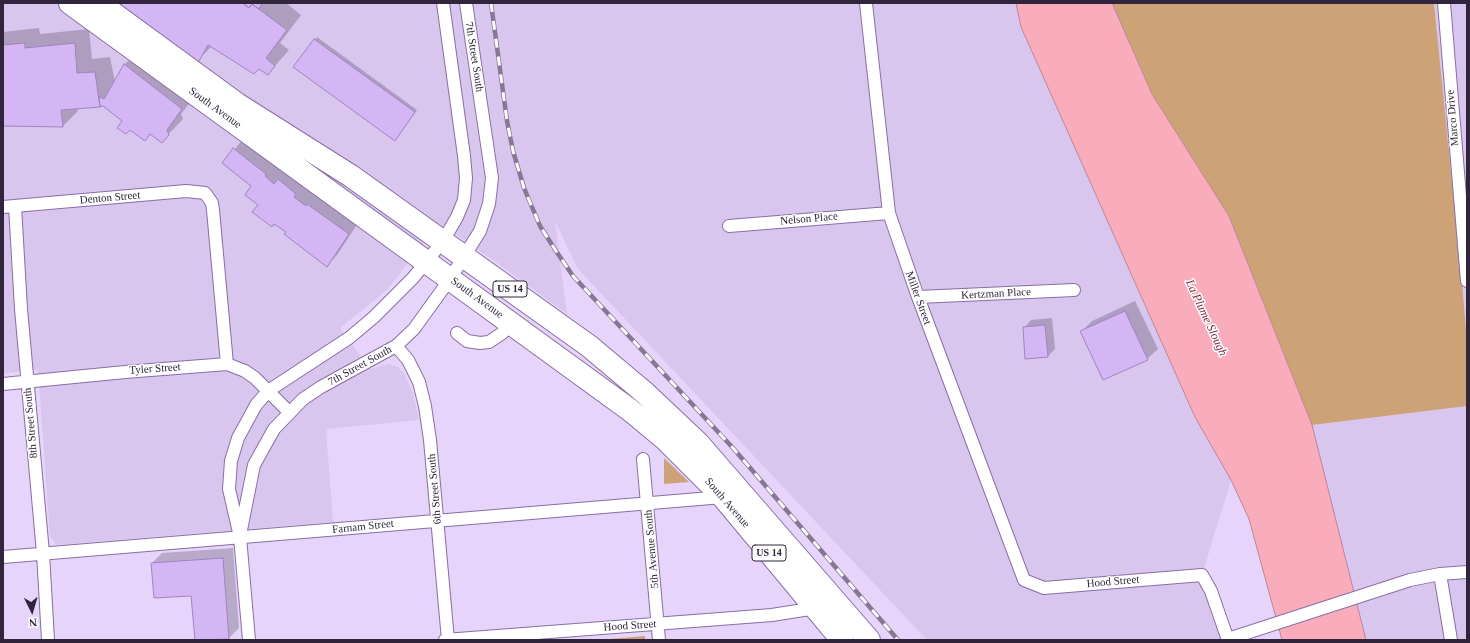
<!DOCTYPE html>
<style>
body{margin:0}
#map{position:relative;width:1470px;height:643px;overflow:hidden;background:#e6d4fa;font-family:"Times New Roman",serif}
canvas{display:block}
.frame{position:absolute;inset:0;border:4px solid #30253c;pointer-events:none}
.north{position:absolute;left:12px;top:591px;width:40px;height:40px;-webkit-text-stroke:3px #fefefe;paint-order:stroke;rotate:175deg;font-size:11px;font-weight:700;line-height:16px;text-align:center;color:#30253c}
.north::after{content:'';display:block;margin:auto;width:14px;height:18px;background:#30253c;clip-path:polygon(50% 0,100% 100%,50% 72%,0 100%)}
</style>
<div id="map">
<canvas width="1470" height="643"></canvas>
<div class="frame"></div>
<div class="north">N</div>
</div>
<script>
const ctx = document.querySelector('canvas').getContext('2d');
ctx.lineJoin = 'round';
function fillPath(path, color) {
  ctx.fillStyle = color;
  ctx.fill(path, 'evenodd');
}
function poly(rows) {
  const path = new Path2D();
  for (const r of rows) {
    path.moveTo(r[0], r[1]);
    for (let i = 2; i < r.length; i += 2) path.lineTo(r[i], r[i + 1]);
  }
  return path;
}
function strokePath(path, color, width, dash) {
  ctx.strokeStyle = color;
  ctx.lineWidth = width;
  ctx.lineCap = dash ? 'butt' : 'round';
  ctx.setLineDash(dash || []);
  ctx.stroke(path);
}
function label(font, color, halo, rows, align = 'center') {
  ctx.font = font + ' "Times New Roman",serif';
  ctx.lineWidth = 3;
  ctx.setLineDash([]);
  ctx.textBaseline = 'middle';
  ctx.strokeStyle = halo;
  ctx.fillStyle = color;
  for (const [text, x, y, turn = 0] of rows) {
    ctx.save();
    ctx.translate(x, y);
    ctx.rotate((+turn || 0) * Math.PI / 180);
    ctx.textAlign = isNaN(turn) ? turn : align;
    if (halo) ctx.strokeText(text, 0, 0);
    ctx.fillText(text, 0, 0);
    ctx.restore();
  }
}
fillPath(poly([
 [3,3,1016,3,1021,27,1195,417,1231,480,1202,575,1228,640,927,640,578,269,555,221,567,314,493,260,439,224,386,291,340,328,370,369,389,364,398,367,403,372,413,393,419,420,326,429,333,522,56,545,50,536,38,370,3,373],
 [1434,3,1467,3,1467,343,1462,281],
 [1467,406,1467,640,1366,640,1312,425]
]), '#d9c6ef');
fillPath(poly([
 [1112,3,1434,3,1462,281,1467,343,1467,406,1312,425,1229,216,1152,94],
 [664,458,689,482,664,484],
 [645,636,645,640,597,640]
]), '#cda277');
const water = poly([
 [1016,3,1112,3,1152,94,1229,216,1312,425,1366,640,1282,640,1249,519,1231,480,1195,417,1021,27,1016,3]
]);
fillPath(water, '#f9acbb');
strokePath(water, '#bd8495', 1);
fillPath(poly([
 [118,3,286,3,301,15,280,43,289,50,268,74,259,68,212,46,197,61],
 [39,28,40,34,89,29,92,59,110,57,115,82,125,64,140,50,197,94,181,114,183,119,162,141,151,134,144,140,103,105,77,108,78,111,63,126,22,126,3,124,3,32],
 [317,37,417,110,397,137,295,67],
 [244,138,285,174,289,170,358,223,337,255,327,265,260,204,252,186,223,163],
 [1135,301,1158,349,1147,359,1082,331,1092,321],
 [1052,318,1055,349,1047,357,1024,328,1031,320],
 [233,548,239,628,229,638,196,640,192,595,152,563,162,553]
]), '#0003');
const building = poly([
 [117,3,243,3,249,8,252,4,287,30,266,58,275,66,268,75,259,69,254,74,208,45,198,63,117,3],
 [243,3,262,3,259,9,252,4,249,8,243,3],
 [314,39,415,112,395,141,293,67,314,39],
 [25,43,25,48,75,43,77,73,95,72,100,107,61,110,63,127,3,126,3,45,25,43],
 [124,64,182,109,167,130,169,135,162,143,150,134,145,141,130,130,126,134,117,128,122,121,103,106,100,107,99,96,104,99,124,64],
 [233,148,266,174,265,176,274,184,278,179,296,194,294,197,306,206,307,204,349,234,327,267,284,234,286,232,274,224,272,227,252,212,258,205,245,195,251,186,222,163,233,148],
 [1125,311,1148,360,1103,380,1080,331,1125,311],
 [1045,325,1048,357,1025,359,1023,327,1045,325],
 [223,558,229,639,195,640,191,596,154,598,151,563,223,558]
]);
fillPath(building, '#d4b6f4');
strokePath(building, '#a084be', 1);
const street = poly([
 [866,3,889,213,918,297,1024,580,1044,588,1202,575,1211,591,1228,640],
 [1444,3,1467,281],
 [15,206,21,309,43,553,48,640],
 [3,207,186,191,205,193,212,203,213,210,227,364],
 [729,226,889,213],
 [918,297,1074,290],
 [457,333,467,341,480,343,489,342,501,334,512,324],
 [396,346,408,360,419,382,425,406,430,440,448,640],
 [3,384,125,372,227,364,245,371,255,378,289,412],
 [643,459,659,640],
 [241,530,254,465,274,429,303,399,321,387,396,346,414,329,450,279,480,231,489,204,492,178,466,3],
 [3,557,723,497],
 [1440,574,1451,640],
 [1228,639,1410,580,1440,574,1467,572],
 [249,640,240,537,229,489,231,461,238,438,256,405,268,391,349,338,374,317,413,278,443,241,457,217,464,200,466,178,464,156,443,3],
 [445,640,772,615,816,608]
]);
const highway = poly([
 [70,3,630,410,665,439,723,497,842,640],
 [99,3,237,104,351,176,589,346,645,393,698,443,869,640]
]);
strokePath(street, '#896da5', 14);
strokePath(highway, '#896da5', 24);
strokePath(street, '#fff', 12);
strokePath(highway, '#fff', 22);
const rail = poly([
 [491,3,507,121,513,151,524,188,540,226,556,251,573,276,733,448,898,640]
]);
strokePath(rail, '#867795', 4.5);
strokePath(rail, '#fefefe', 3, [9]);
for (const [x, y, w] of [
 [510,289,34],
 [769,553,34]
]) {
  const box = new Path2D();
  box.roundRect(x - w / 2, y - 8, w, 16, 3);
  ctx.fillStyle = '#fefefe';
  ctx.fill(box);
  strokePath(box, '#30253c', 1);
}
label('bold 10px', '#30253c', null, [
 ["US 14",510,289],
 ["US 14",769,553]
]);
label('11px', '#30253c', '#fefefe', [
 ["7th Street South",474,57,81],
 ["South Avenue",215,108,36],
 ["Marco Drive",1453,118,-95],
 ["Denton Street",110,198,-5],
 ["Nelson Place",809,219,-5],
 ["Kertzman Place",996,294,-3],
 ["South Avenue",477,298,36],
 ["Miller Street",918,298,70],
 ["7th Street South",360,366,-29],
 ["Tyler Street",155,369,-4],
 ["8th Street South",31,423,-95],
 ["6th Street South",435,489,-95],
 ["South Avenue",727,503,49],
 ["Farnam Street",363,527,-6],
 ["5th Avenue South",652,549,-95],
 ["Hood Street",1113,582,-5],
 ["Hood Street",630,626,-4]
]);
label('italic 12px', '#7b243d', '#fefefe', [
 ["La Plume Slough",1206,318,65]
]);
</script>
